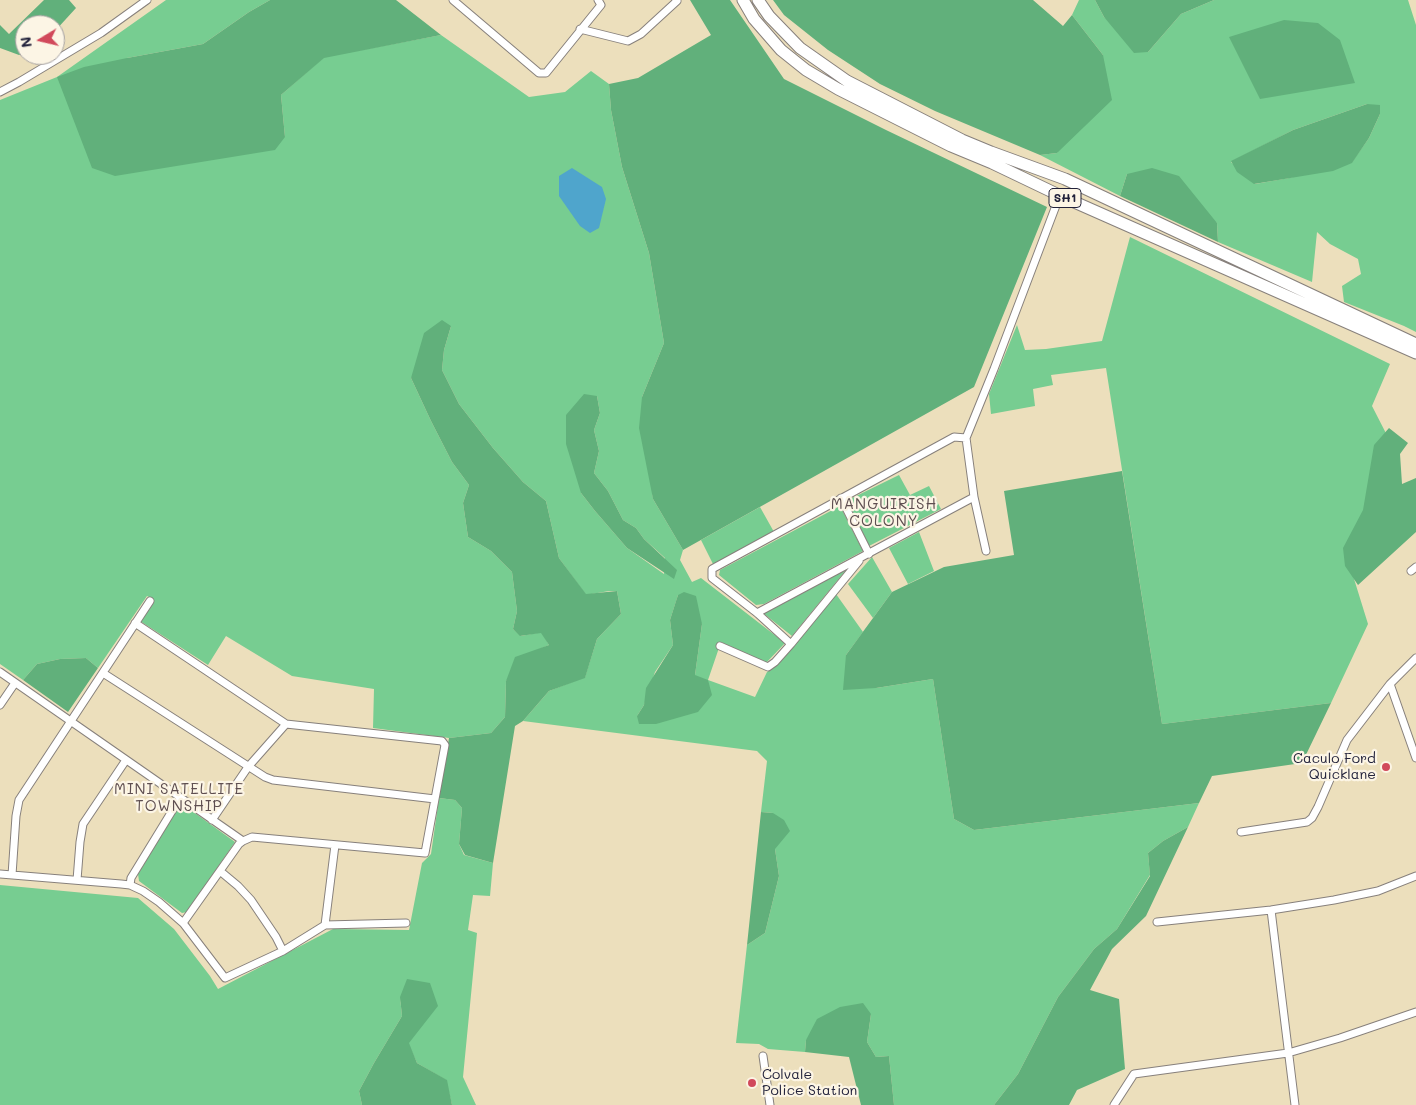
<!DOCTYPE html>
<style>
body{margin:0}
#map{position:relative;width:1416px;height:1105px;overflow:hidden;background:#ecdfbc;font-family:Mali,sans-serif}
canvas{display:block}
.north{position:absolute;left:15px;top:15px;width:50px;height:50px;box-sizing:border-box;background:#fcf5e5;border:1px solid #a5a1a1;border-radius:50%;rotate:261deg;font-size:14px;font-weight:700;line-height:20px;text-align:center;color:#22223b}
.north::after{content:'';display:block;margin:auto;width:18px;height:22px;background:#d1495b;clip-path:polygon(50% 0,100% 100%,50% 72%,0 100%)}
</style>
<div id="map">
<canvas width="1416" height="1105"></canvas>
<div class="north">N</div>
</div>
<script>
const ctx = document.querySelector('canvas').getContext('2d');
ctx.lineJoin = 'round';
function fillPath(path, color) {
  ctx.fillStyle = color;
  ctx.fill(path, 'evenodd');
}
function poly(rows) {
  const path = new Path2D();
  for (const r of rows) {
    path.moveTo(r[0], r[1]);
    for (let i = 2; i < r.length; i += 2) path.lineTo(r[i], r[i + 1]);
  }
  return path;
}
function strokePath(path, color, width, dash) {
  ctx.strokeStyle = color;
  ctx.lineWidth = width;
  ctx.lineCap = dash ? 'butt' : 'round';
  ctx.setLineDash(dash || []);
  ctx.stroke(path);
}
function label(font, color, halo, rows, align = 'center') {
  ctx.font = font + ' Mali,sans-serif';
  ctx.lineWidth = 4.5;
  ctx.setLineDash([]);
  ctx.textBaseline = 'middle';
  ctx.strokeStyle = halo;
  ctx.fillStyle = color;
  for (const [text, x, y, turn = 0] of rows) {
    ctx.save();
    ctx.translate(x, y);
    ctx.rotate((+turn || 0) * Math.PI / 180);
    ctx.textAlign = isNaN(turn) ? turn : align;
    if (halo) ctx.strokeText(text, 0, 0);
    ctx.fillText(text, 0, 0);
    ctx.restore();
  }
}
fillPath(poly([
 [166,0,270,0,249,12,203,44,127,58,285,137,281,95,324,57,441,35,529,97,565,92,591,71,609,84,611,110,622,167,649,253,664,343,642,397,653,499,683,550,680,560,692,582,701,578,785,643,766,663,721,642,708,680,755,697,767,672,777,665,836,594,863,632,846,655,876,688,933,679,954,819,974,830,1199,803,1188,827,1163,841,1148,853,1150,875,1117,929,1094,949,1058,997,1018,1074,994,1105,894,1105,889,1056,876,1057,867,1042,871,1014,806,1040,805,1052,768,1049,759,1044,736,1043,747,945,765,933,779,876,775,849,773,813,761,812,767,761,757,751,523,721,549,691,585,677,597,639,621,614,617,591,609,591,586,595,559,558,546,501,523,482,493,448,459,404,442,370,444,350,451,326,411,378,431,421,452,462,469,485,463,503,468,537,491,551,512,572,517,611,513,629,521,636,542,632,549,645,535,651,506,681,505,717,491,733,449,738,373,728,374,689,292,676,226,636,208,665,140,621,154,600,147,596,98,668,86,658,60,659,37,664,23,680,0,664,0,100,57,77],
 [597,396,600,413,594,430,599,451,594,473,608,491,623,520,636,528,644,539,665,558,664,574,627,548,595,511,581,493],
 [678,595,702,624,695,675,637,716,644,705,655,672,673,645,670,620],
 [1079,0,1095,0,1104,17,1148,52,1181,14,1214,0,1408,0,1416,25,1416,332,1404,326,1344,302,1342,286,1361,274,1358,259,1330,244,1317,232,1312,282,1218,242,1217,223,1127,174,1120,196,1040,155,1057,153,1103,55,1072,15],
 [1367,104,1380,114,1369,138,1352,162,1289,178,1255,184,1231,162,1293,130],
 [1130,237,1390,364,1372,406,1392,445,1346,553,1368,624,1331,703,1162,724,1106,368,1051,375,1053,385,1033,389,1035,406,991,414,989,394,1017,325,1025,350,1046,349,1102,341],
 [899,475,910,495,929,486,941,509,869,546,846,501],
 [840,506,863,551,764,604,756,605,719,575,720,570],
 [760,507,774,532,713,564,701,540],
 [919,532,934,571,908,584,889,548],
 [872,557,892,592,873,618,848,584],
 [846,570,792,636,763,613],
 [439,798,455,800,462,808,459,844,464,855,493,863,490,896,473,895,468,930,477,933,463,1077,476,1105,452,1105,446,1080,417,1063,408,1043,400,997,402,1016,374,1063,359,1091,362,1105,0,1105,0,885,138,898,174,929,210,976,218,989,333,929,409,930,422,863,431,854],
 [181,803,235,842,187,912,182,913,139,881,138,874]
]), '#77cd91');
fillPath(poly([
 [44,0,69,0,76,8,55,31,55,25,25,25,25,53,19,55,0,48,0,25,9,34],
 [270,0,396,0,441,35,324,58,281,95,285,137,275,150,115,176,92,168,57,77,84,67,127,58,203,44,249,12],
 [690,0,730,0,784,79,886,130,1047,207,974,387,683,550,653,499,639,428,642,397,664,343,649,253,622,167,611,110,609,84,638,78,711,35],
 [773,0,1033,0,1063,26,1072,15,1103,55,1112,100,1057,153,1040,155,935,111,880,84,828,50,784,15],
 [1095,0,1214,0,1181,14,1148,52,1134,53,1104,17],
 [1284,20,1318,23,1340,40,1355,83,1260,99,1229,37],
 [1367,104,1380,105,1380,114,1369,138,1352,163,1333,171,1254,184,1237,172,1231,161,1293,130],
 [1152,168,1179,176,1217,223,1218,242,1120,196,1127,174],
 [442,320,451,326,444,350,442,370,459,404,493,448,523,482,546,501,559,558,586,594,617,591,621,614,597,639,585,678,549,691,523,721,515,726,493,863,465,855,459,844,462,808,455,800,439,798,449,738,491,733,505,717,506,681,515,657,549,645,541,633,520,636,513,629,517,611,512,572,491,551,468,537,463,503,469,485,452,462,431,421,411,378,424,333],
 [584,394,597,396,600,413,594,430,599,451,594,473,608,491,623,520,636,528,644,539,677,570,674,579,627,548,595,511,581,493,566,444,566,415],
 [1389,428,1408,443,1400,454,1402,484,1416,478,1416,532,1358,585,1345,566,1343,548,1363,510,1374,445],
 [1122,471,1162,724,1331,703,1302,763,1212,776,1199,803,974,830,954,819,933,679,876,688,843,690,846,655,892,592,944,567,1014,555,1004,491],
 [684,592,696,596,702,624,695,675,708,680,712,695,698,712,656,724,639,724,637,716,644,705,646,688,673,645,670,620,676,601,678,595],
 [86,658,98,668,68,712,23,680,37,664,60,659],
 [761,812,773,813,784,820,790,831,775,849,779,876,765,933,747,945],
 [1188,827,1146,916,1112,949,1090,990,1119,999,1125,1069,1077,1090,1069,1105,994,1105,1018,1074,1058,997,1094,949,1117,929,1150,876,1148,853,1163,841],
 [407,979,430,983,438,1006,409,1043,417,1063,447,1080,452,1105,362,1105,359,1091,374,1063,402,1016,400,997],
 [863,1003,871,1014,867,1042,876,1057,889,1056,894,1105,861,1105,849,1057,805,1052,806,1040,817,1019,840,1007]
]), '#61b07b');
fillPath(poly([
 [572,168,602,187,606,199,599,228,590,233,580,226,559,196,559,176]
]), '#4fa5cc');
const minor = poly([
 [453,0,539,73,546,73,601,5,598,0],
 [580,29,628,41,641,34,677,1,676,0],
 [0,92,19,82,101,33,147,0],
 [974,497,986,551],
 [841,498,869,554],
 [1411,571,1416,567],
 [757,613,974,497,966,438,994,369,1060,195],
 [135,623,286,724,442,741,445,745,425,853,252,837,243,841,239,844,183,923],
 [791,644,757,613,712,578,712,569,954,437,966,438],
 [720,646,768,667,775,662,791,644,859,561],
 [0,672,243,841],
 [103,673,265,777,273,780,435,799],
 [1390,684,1416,758],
 [0,705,15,683],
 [212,820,248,767,286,724],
 [1241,832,1307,822,1312,818,1318,807,1347,740,1390,684,1416,658],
 [220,871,238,886,251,900,276,937,283,951],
 [0,874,121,884,130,885,143,891,159,902,183,923,225,978,283,951,325,925,335,845],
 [12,875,16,816,19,800,150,601],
 [77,880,80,842,83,824,126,760],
 [130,885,131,878,180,798],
 [1271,910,1295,1105],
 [1157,922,1271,910,1334,900,1378,891,1416,876],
 [325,925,406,923],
 [763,1056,770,1105],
 [1114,1105,1134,1074,1288,1053,1340,1038,1416,1012]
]);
const primary = poly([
 [743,0,754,19,781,50,806,70,838,89,951,146,992,163,1063,197,1416,353],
 [758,0,769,16,800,48,847,81,962,140,991,152,1065,179,1416,344]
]);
strokePath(minor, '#87807c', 9);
strokePath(primary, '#87807c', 13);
strokePath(minor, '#fff', 7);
strokePath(primary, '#fff', 11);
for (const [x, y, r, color] of [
 [1386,767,5,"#d1495b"],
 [752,1083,5,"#d1495b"]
]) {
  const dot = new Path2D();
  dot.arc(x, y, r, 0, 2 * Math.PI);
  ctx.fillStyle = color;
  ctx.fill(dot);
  strokePath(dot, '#fcf5e5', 2);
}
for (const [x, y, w] of [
 [1065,198,32]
]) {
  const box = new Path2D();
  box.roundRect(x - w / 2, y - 9.5, w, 19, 4);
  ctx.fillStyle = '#fcf5e5';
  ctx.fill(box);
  strokePath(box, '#22223b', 1);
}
label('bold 12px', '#22223b', null, [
 ["SH1",1065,198]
]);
label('14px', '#22223b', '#fcf5e5', [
 ["Caculo Ford",1376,759],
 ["Quicklane",1376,775],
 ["Colvale",762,1075,"left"],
 ["Police Station",762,1091,"left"]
], 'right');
ctx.letterSpacing = '1px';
label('15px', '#5e4e50', '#fcf5e5', [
 ["MANGUIRISH",884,504],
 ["COLONY",884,521],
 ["MINI SATELLITE",179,789],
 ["TOWNSHIP",179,806]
]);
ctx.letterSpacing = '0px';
</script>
